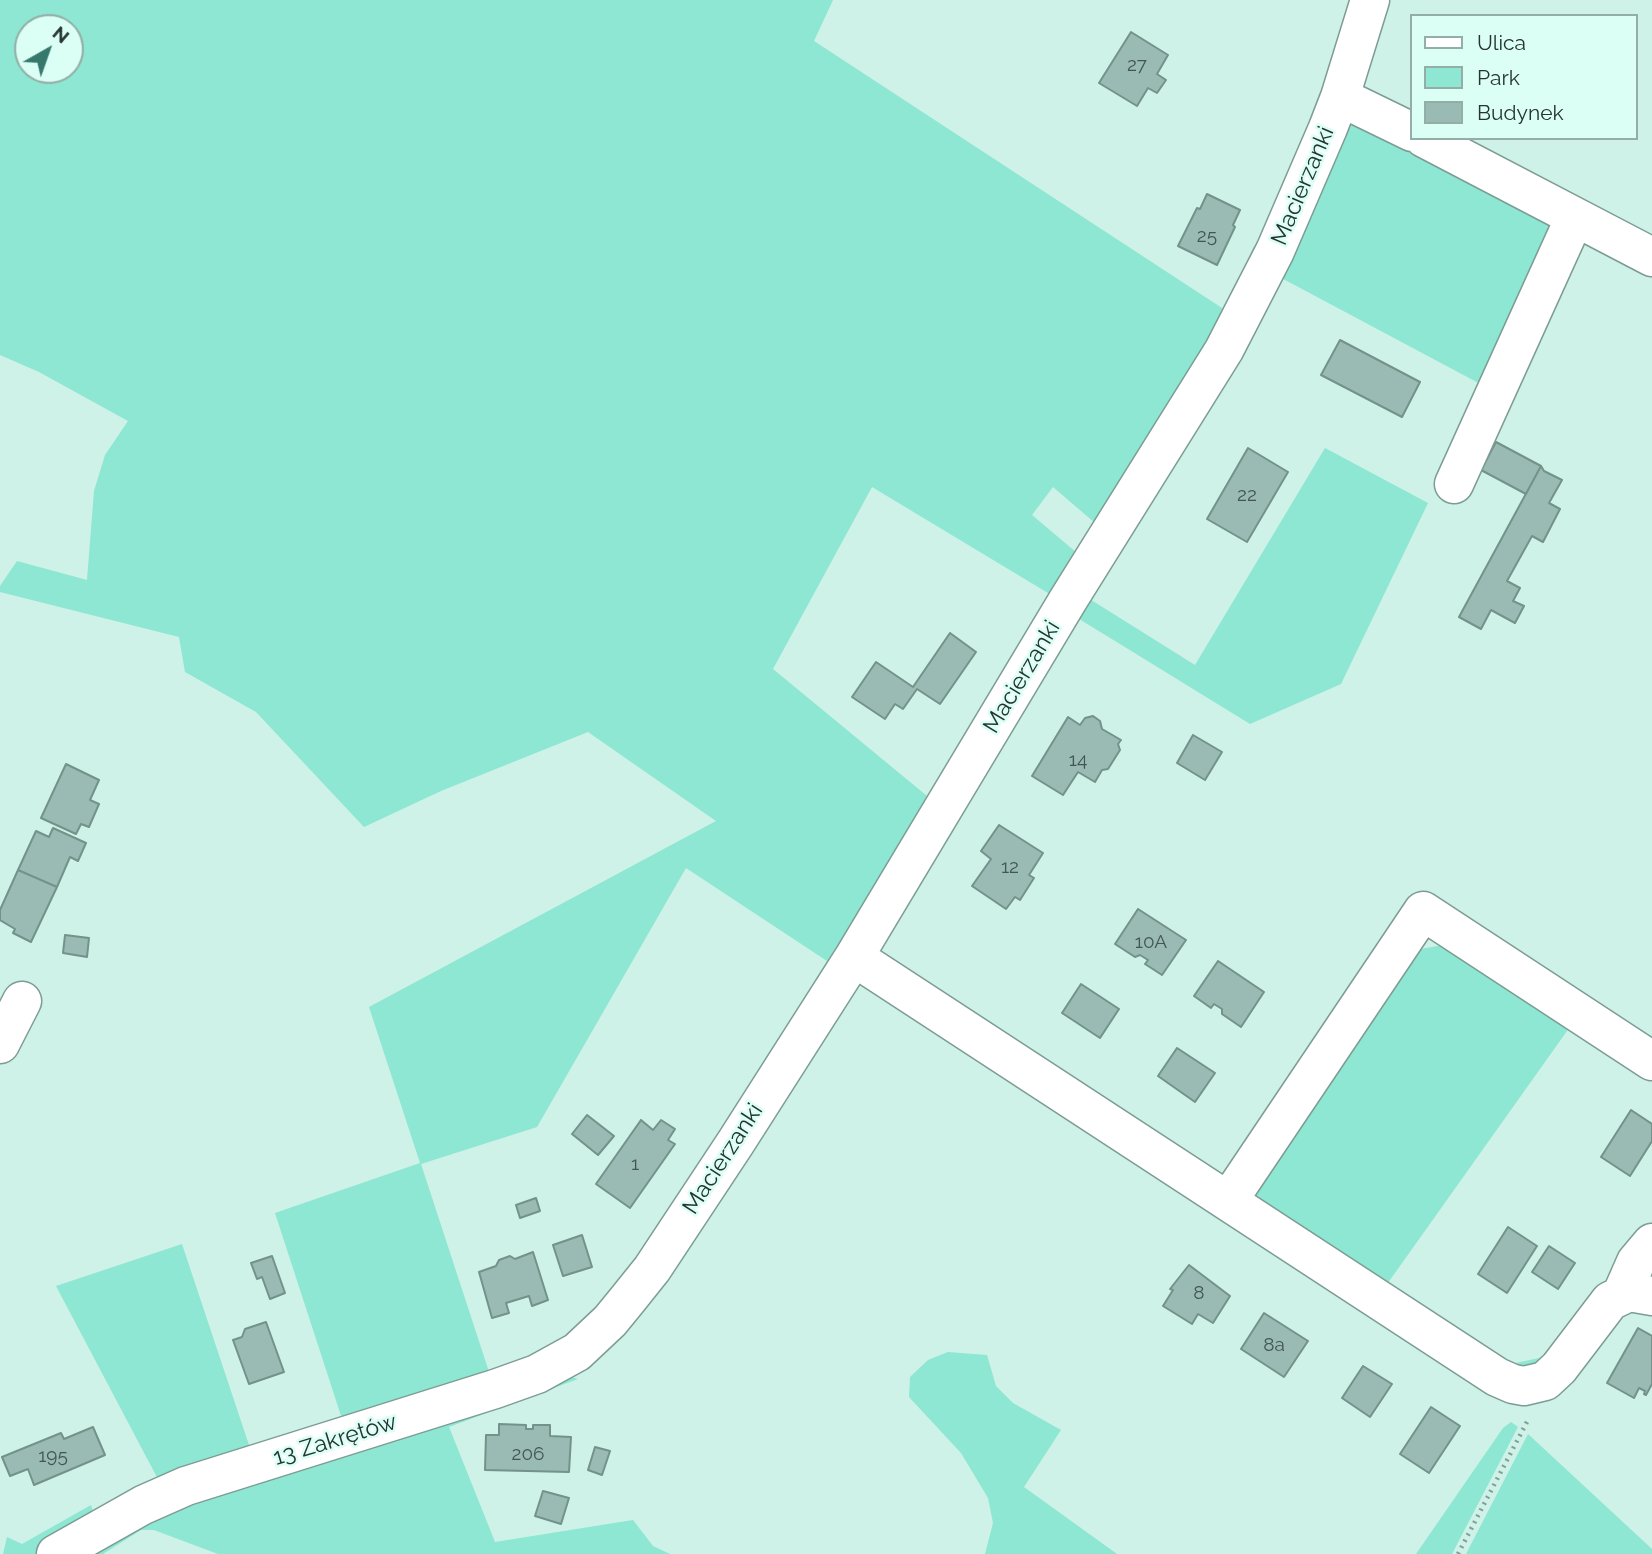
<!DOCTYPE html>
<meta charset="utf-8">
<style>
body{margin:0}
#map{position:relative;width:1652px;height:1554px;overflow:hidden;background:#cef1e8;font-family:Raleway,sans-serif}
canvas{display:block}
.legend{position:absolute;left:1410px;top:14px;width:228px;height:126px;box-sizing:border-box;background:#dbfef5;border:2px solid #93ada7;margin:0;padding:9px 12px;list-style:none;font-size:21px;color:#263431}
.legend li{display:flex;align-items:center;gap:14px;height:35px}
.legend b{width:35px;border:2px solid #93ada7}
.north{position:absolute;left:14px;top:14px;width:70px;height:70px;box-sizing:border-box;background:#dbfef5;border:2px solid #93ada7;border-radius:50%;rotate:40deg;font-size:19px;font-weight:700;line-height:28px;text-align:center;color:#263431}
.north::after{content:'';display:block;margin:auto;width:24px;height:32px;background:#36796c;clip-path:polygon(50% 0,100% 100%,50% 72%,0 100%)}
</style>
<div id="map">
<canvas width="1652" height="1554"></canvas>
<ul class="legend">
<li><b style="height:9px;background:#fff"></b>Ulica</li>
<li><b style="height:19px;background:#8de7d2"></b>Park</li>
<li><b style="height:19px;background:#9abbb3"></b>Budynek</li>
</ul>
<div class="north">N</div>
</div>
<script>
const ctx = document.querySelector('canvas').getContext('2d');
ctx.lineJoin = 'round';
function fillPath(path, color) {
  ctx.fillStyle = color;
  ctx.fill(path, 'evenodd');
}
function poly(rows) {
  const path = new Path2D();
  for (const r of rows) {
    path.moveTo(r[0], r[1]);
    for (let i = 2; i < r.length; i += 2) path.lineTo(r[i], r[i + 1]);
  }
  return path;
}
function strokePath(path, color, width, dash) {
  ctx.strokeStyle = color;
  ctx.lineWidth = width;
  ctx.lineCap = dash ? 'butt' : 'round';
  ctx.setLineDash(dash || []);
  ctx.stroke(path);
}
function label(font, color, halo, rows, align = 'center') {
  ctx.font = font + ' Raleway,sans-serif';
  ctx.lineWidth = 5;
  ctx.setLineDash([]);
  ctx.textBaseline = 'middle';
  ctx.strokeStyle = halo;
  ctx.fillStyle = color;
  for (const [text, x, y, turn = 0] of rows) {
    ctx.save();
    ctx.translate(x, y);
    ctx.rotate((+turn || 0) * Math.PI / 180);
    ctx.textAlign = isNaN(turn) ? turn : align;
    if (halo) ctx.strokeText(text, 0, 0);
    ctx.fillText(text, 0, 0);
    ctx.restore();
  }
}
fillPath(poly([
 [0,0,833,0,814,41,1225,310,1254,246,1267,248,1102,529,1053,487,1032,515,1083,558,1053,596,872,487,773,669,938,805,718,1137,827,961,686,868,537,1127,421,1164,492,1381,344,1425,275,1213,420,1163,369,1007,716,821,588,732,441,791,364,827,256,712,185,672,179,637,0,592,0,586,17,561,87,580,94,491,105,455,128,421,39,372,0,355],
 [28,28,70,28,70,70,28,70],
 [1350,116,1541,209,1553,229,1486,387,1272,273],
 [1325,448,1428,503,1341,684,1250,724,1076,617,1088,598,1195,665],
 [1449,944,1572,1024,1385,1287,1506,1365,1544,1357,1584,1302,1590,1307,1549,1363,1537,1370,1506,1370,1497,1365,1258,1209,1252,1201,1251,1188,1259,1171,1409,951],
 [182,1244,252,1454,160,1483,56,1286],
 [948,1352,987,1355,996,1386,1013,1403,1061,1430,1024,1487,1117,1554,985,1554,993,1523,988,1498,961,1453,909,1397,910,1377,928,1360],
 [569,1376,578,1379,449,1427,495,1542,633,1520,653,1546,670,1554,218,1554,154,1530,141,1530,103,1554,77,1554,146,1513],
 [1511,1422,1518,1427,1452,1554,1416,1554,1503,1428],
 [1528,1434,1652,1549,1652,1554,1466,1554],
 [91,1505,94,1515,43,1554,3,1554,7,1537,22,1544]
]), '#8de7d2');
const building = poly([
 [1131,32,1168,55,1157,74,1166,80,1157,93,1148,88,1137,106,1099,83,1131,32],
 [1207,194,1240,210,1233,225,1235,227,1217,265,1178,246,1197,208,1200,209,1207,194],
 [1340,340,1420,382,1402,417,1321,375,1340,340],
 [1496,442,1541,466,1526,494,1481,470,1496,442],
 [1248,448,1288,472,1247,542,1207,519,1248,448],
 [1541,466,1544,471,1562,480,1549,503,1560,509,1543,542,1532,536,1507,581,1520,588,1513,601,1524,606,1515,623,1491,610,1481,629,1459,617,1541,466],
 [950,633,976,652,940,704,917,689,903,709,895,704,885,719,852,697,876,662,913,687,950,633],
 [1093,716,1100,721,1102,729,1121,740,1118,744,1120,750,1108,769,1102,770,1095,782,1078,772,1063,795,1032,776,1068,717,1080,725,1085,718,1093,716],
 [1193,735,1222,752,1205,780,1177,763,1193,735],
 [66,764,99,780,90,800,99,804,89,827,81,824,76,834,41,818,66,764],
 [999,825,1043,853,1029,875,1034,878,1020,900,1015,897,1006,909,972,886,991,859,981,851,999,825],
 [53,828,86,843,78,861,70,857,57,887,18,870,36,831,49,837,53,828],
 [18,870,57,887,31,942,13,933,15,929,0,920,0,910,18,870],
 [1138,909,1186,940,1162,975,1145,964,1148,960,1140,955,1135,957,1115,944,1138,909],
 [65,935,89,938,87,957,63,953,65,935],
 [1218,961,1264,992,1241,1027,1222,1014,1222,1009,1214,1004,1211,1008,1194,996,1218,961],
 [1081,984,1119,1009,1100,1038,1062,1013,1081,984],
 [1177,1048,1215,1073,1195,1102,1158,1076,1177,1048],
 [1631,1110,1652,1124,1652,1141,1630,1176,1601,1157,1631,1110],
 [587,1115,614,1136,598,1155,572,1134,587,1115],
 [641,1120,653,1130,661,1120,675,1129,668,1140,675,1144,630,1208,596,1184,641,1120],
 [536,1198,540,1211,520,1218,516,1205,536,1198],
 [1508,1227,1537,1246,1507,1293,1478,1274,1508,1227],
 [582,1235,592,1267,563,1276,553,1245,582,1235],
 [1549,1246,1575,1263,1558,1289,1532,1272,1549,1246],
 [533,1252,548,1300,532,1306,529,1296,506,1303,509,1313,492,1318,479,1272,496,1266,499,1260,510,1256,515,1259,533,1252],
 [272,1256,285,1293,270,1299,262,1277,257,1279,251,1263,272,1256],
 [1189,1265,1230,1296,1213,1323,1198,1314,1192,1324,1163,1306,1173,1290,1170,1289,1189,1265],
 [1264,1313,1308,1341,1284,1377,1241,1349,1264,1313],
 [266,1322,284,1372,249,1384,233,1340,242,1337,245,1329,266,1322],
 [1638,1328,1652,1336,1652,1384,1646,1395,1644,1394,1645,1391,1639,1388,1634,1398,1607,1383,1638,1328],
 [1363,1366,1392,1384,1370,1417,1342,1398,1363,1366],
 [1431,1407,1460,1426,1429,1473,1400,1454,1431,1407],
 [499,1424,526,1425,526,1429,533,1429,533,1425,550,1425,550,1436,571,1437,569,1472,485,1470,486,1435,499,1435,499,1424],
 [93,1427,105,1455,34,1485,28,1469,10,1476,2,1457,61,1433,64,1439,93,1427],
 [595,1447,610,1451,602,1475,588,1470,595,1447],
 [543,1491,569,1498,561,1524,535,1516,543,1491]
]);
fillPath(building, '#9abbb3');
strokePath(building, '#72928a', 2);
const minor = poly([
 [1340,97,1412,132],
 [1424,138,1652,257],
 [1454,484,1575,217],
 [854,957,1497,1377,1513,1384,1524,1386,1545,1381,1559,1368,1610,1301,1629,1292,1652,1296],
 [0,1044,22,1001],
 [1228,1201,1423,911,1652,1061],
 [1621,1296,1636,1262,1652,1243],
 [56,1554,143,1505,186,1486,495,1389,537,1374,577,1352,610,1321,628,1299,652,1269,736,1142,854,957,1068,600,1224,350,1275,251,1328,128,1340,97,1370,0]
]);
strokePath(minor, '#7c9c94', 41);
strokePath(poly([
 [1458,1554,1529,1418]
]), '#849e98', 4.5, [2, 5]);
strokePath(minor, '#fff', 38);
label('19px', '#435652', null, [
 ["27",1137,65],
 ["25",1207,236],
 ["22",1247,495],
 ["14",1078,760],
 ["12",1010,867],
 ["10A",1151,942],
 ["1",635,1164],
 ["8",1199,1293],
 ["8a",1274,1345],
 ["206",528,1454],
 ["195",53,1456]
]);
label('23px', '#263431', '#dbfef5', [
 ["Macierzanki",1303,186,-67],
 ["Macierzanki",1022,677,-59],
 ["Macierzanki",723,1159,-57],
 ["13 Zakrętów",335,1440,-17]
]);
</script>
